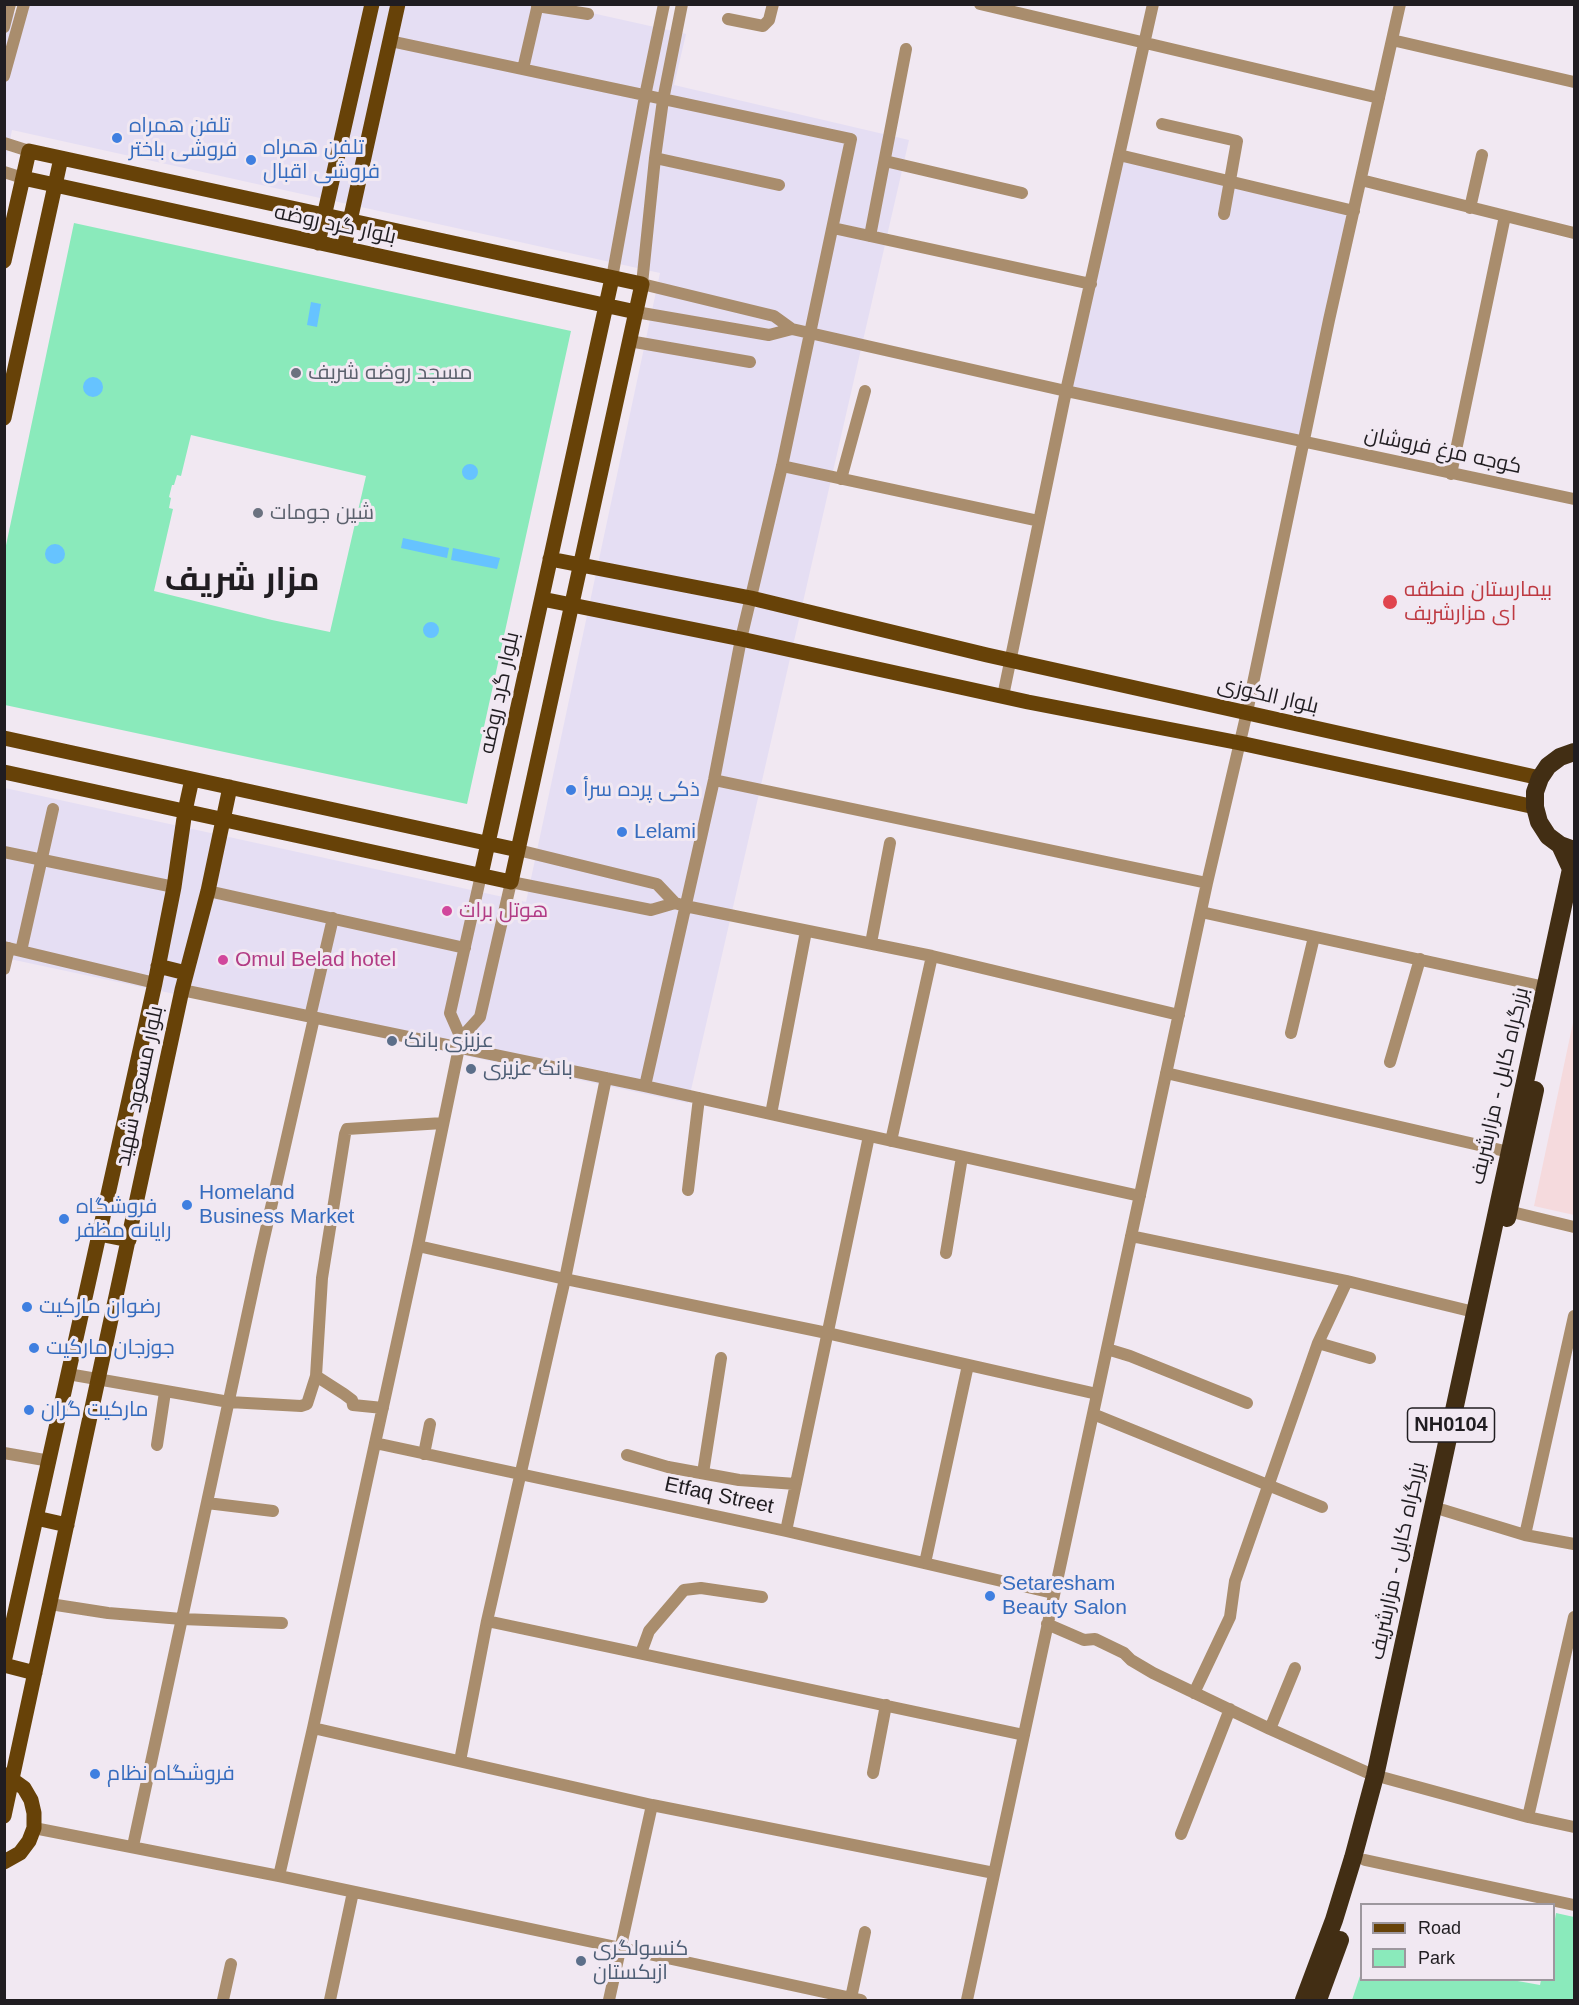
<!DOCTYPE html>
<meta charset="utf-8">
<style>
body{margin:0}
#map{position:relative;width:1579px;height:2005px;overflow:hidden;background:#f1e8f2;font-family:Arial,sans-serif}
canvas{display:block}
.frame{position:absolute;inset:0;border:6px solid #201d21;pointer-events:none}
.legend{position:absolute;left:1360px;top:1903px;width:195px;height:78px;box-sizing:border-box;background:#f1e8f2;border:2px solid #9d979e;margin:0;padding:8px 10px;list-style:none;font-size:18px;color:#201d21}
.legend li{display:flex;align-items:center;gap:12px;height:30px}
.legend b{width:30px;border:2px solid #9d979e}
</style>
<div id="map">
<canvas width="1579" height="2005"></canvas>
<div class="frame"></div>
<ul class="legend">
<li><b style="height:8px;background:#674208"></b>Road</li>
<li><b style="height:16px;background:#8aeabb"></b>Park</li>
</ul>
</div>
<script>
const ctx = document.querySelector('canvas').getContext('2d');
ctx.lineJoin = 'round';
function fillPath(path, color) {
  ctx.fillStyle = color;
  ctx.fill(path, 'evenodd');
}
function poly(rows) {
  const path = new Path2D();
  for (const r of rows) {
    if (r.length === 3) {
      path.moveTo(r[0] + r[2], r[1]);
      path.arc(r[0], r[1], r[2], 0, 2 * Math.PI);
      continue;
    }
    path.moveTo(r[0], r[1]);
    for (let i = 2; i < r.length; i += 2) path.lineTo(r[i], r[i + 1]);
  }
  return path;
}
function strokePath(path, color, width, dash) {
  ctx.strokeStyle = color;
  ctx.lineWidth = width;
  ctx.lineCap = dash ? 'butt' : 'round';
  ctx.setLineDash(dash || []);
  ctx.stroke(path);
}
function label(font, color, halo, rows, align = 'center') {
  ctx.font = font + ' Arial,Cairo,sans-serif';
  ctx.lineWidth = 6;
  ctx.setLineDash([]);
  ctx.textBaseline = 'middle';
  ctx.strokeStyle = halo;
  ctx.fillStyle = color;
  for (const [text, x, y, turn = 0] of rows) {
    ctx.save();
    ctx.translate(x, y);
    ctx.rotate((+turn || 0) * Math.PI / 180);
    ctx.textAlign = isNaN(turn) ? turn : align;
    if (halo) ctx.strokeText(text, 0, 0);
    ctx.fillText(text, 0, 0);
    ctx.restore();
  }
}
fillPath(poly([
 [27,4,556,5,686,34,674,85,909,140,688,1103,5,958,5,788,526,902,660,273,12,130,5,164,5,10,24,16],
 [1119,155,1354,211,1304,441,1066,391]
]), '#e5def3');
fillPath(poly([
 [1574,1018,1574,1215,1534,1206]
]), '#f5dadd');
fillPath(poly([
 [74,223,571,331,467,804,5,705,5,550],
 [191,435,366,476,330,632,272,620,154,591,173,509,169,508,171,498,169,497,172,485,174,485,177,475,181,476],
 [1556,1913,1574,1917,1574,2000,1352,2000,1361,1973,1362,1980,1512,1980,1540,1985,1541,1980,1554,1980,1554,1925]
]), '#8aeabb');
fillPath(poly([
 [311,302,321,304,317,327,307,325],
 [93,387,10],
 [470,472,8],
 [403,538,449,548,447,558,401,548],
 [55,554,10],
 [453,548,500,558,497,569,451,560],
 [431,630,8]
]), '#66c3ff');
strokePath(poly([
 [682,4,663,100,655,158,642,284,774,316,792,329,1066,391,1574,499],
 [980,4,1379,98],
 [537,6,588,14],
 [728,19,763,26,769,20,773,4],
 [4,27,10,4],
 [1392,40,1574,82],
 [390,41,851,139,782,466,741,639,714,780,645,1086],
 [523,69,538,4],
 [4,76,24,4],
 [1162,124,1237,141,1224,214],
 [4,143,29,151],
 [1119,155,1354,211],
 [655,158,779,185],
 [885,161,1022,193],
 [4,172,23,178],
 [1361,180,1574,233],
 [1470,208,1482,155],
 [833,228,1091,284],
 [870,236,906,49],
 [612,278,645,96,664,4],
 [636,312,769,335,792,329],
 [629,341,750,362],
 [782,466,1039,521],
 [1451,474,1505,216],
 [841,479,865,391],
 [1003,696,1066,391,1153,4],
 [714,780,1207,883],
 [518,850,657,884,675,903,685,906,932,956,1179,1015],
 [4,852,174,887],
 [208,891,465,948],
 [1201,912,1545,987],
 [871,943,890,843],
 [4,947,155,983],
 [21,951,53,809],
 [4,969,9,948],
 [182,990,645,1086,1140,1196],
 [310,1017,333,918],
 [1291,1033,1314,937],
 [461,1038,450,1013,481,875],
 [1390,1062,1420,959],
 [1166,1073,1509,1152],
 [771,1114,806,931],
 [891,1141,932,956],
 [688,1190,699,1098],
 [1508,1211,1574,1227],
 [1131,1236,1347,1281,1474,1312],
 [418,1246,565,1279,827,1333,1097,1394],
 [946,1253,962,1157],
 [1318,1343,1370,1358],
 [1107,1349,1130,1356,1247,1403],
 [68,1374,229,1402,301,1406,307,1404,316,1376,322,1278,345,1134,347,1129,443,1123],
 [316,1376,344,1394,352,1400,353,1405,383,1408],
 [1093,1414,1322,1507],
 [375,1443,786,1531,1053,1593],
 [157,1445,165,1392],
 [4,1453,50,1461],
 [424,1454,430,1424],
 [627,1455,668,1467,739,1480,796,1484],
 [703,1473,721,1358],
 [207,1503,273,1511],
 [1443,1510,1525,1535,1574,1544],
 [786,1531,869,1136],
 [1525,1535,1574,1316],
 [925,1563,968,1365],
 [50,1604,108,1613,182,1619,282,1623],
 [487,1621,1024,1735],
 [1047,1624,1084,1640,1095,1639,1124,1653,1131,1660,1153,1673,1270,1729,1375,1776],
 [641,1653,649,1631,684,1590,701,1588,762,1597],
 [1194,1693,1230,1617,1235,1581,1318,1343,1347,1281],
 [313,1728,652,1805,994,1873],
 [1270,1729,1295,1668],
 [460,1761,487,1621,565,1279,606,1078],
 [873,1773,886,1705],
 [1385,1778,1528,1817,1574,1827],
 [1528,1817,1574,1617],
 [34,1828,279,1876,621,1948,861,2000],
 [1181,1834,1230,1709],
 [133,1846,260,1256,314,1018],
 [1365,1860,1574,1905],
 [279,1876,313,1728,418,1246,461,1038,480,1017,511,882,651,910,675,903],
 [851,1998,865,1932],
 [223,2000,231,1964],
 [330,2000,353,1892],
 [609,2000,652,1805],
 [967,2000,1207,883,1247,712,1329,320,1400,4]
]), '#a98d6d', 12);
strokePath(poly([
 [23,178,636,312],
 [318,243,372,4],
 [344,248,398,4],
 [4,261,29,151,642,284,511,882,4,772],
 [4,418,61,158],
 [550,559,751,598,987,655,1540,778],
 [542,599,741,639,1028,702,1240,743,1535,807],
 [4,738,518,850],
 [481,875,612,278],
 [158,966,186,973],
 [99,1234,129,1240],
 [36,1518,67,1525],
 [4,1662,155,983,174,887,185,811,192,779],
 [4,1665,35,1673],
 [4,1816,182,990,208,891,230,787],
 [4,1862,20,1853,29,1841,34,1828,34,1813,31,1800,24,1788,6,1775]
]), '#674208', 15);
strokePath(poly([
 [1571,849,1560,845,1548,836,1539,822,1535,807,1535,792,1540,778,1548,766,1560,757,1574,752],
 [1507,1218,1535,1090],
 [1304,2000,1334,1920,1353,1858,1375,1776,1571,869,1560,845],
 [1318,2000,1340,1940]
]), '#422e14', 18);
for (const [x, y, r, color] of [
 [117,138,6,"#3f7fe0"],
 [251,160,6,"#3f7fe0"],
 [296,373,6,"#6b7280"],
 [258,513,6,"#6b7280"],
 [1390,602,8,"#e0444e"],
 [571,790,6,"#3f7fe0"],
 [622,832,6,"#3f7fe0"],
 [447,911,6,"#d1479c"],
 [223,960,6,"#d1479c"],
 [392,1041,6,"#5c6f8a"],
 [471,1069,6,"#5c6f8a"],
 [187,1205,6,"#3f7fe0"],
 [64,1219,6,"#3f7fe0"],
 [27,1307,6,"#3f7fe0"],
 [34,1348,6,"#3f7fe0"],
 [29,1410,6,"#3f7fe0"],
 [990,1596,6,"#3f7fe0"],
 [95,1774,6,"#3f7fe0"],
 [581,1961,6,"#5c6f8a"]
]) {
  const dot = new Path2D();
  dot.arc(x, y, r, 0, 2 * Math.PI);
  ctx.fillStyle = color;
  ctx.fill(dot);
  strokePath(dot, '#f1e8f2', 2);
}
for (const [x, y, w] of [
 [1451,1425,87]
]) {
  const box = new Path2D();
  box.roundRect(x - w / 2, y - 17, w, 34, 4.5);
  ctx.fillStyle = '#f1e8f2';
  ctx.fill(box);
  strokePath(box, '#201d21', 1.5);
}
label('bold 20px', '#201d21', null, [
 ["NH0104",1451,1425]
]);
label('21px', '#366cbe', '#f1e8f2', [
 ["تلفن همراه",129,126],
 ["فروشی باختر",129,150],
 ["تلفن همراه",263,148],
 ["فروشی اقبال",263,172],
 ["ذکی پرده سرأ",583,790],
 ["Lelami",634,832],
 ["Homeland",199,1193],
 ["Business Market",199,1217],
 ["فروشگاه",76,1207],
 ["رایانه مظفر",76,1231],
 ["رضوان مارکیت",39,1307],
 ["جوزجان مارکیت",46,1348],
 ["مارکیت گران",41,1410],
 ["Setaresham",1002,1584],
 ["Beauty Salon",1002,1608],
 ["فروشگاه نظام",107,1774]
], 'left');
label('21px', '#201d21', '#f1e8f2', [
 ["بلوار گرد روضه",335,225,12],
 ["كوجه مرغ فروشان",1443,451,12],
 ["بلوار گرد روضه",500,693,-78],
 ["بلوار الکوزی",1268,696,13],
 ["بلوار مسعود شهید",140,1086,-78],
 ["بزرگراه کابل - مزارشریف",1500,1086,-77],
 ["Etfaq Street",719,1496,12],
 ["بزرگراه کابل - مزارشریف",1398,1561,-78]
]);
label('21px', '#5b616d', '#f1e8f2', [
 ["مسجد روضه شریف",308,373],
 ["شین جومات",270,513]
], 'left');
label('21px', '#be3a42', '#f1e8f2', [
 ["بیمارستان منطقه",1404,590],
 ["ای مزارشریف",1404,614]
], 'left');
label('21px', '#b23c85', '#f1e8f2', [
 ["هوتل برات",459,911],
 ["Omul Belad hotel",235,960]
], 'left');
label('21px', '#4e5e75', '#f1e8f2', [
 ["عزیزی بانک",404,1041],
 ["بانک عزیزی",483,1069],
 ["کنسولگری",593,1949],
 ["ازبکستان",593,1973]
], 'left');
label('bold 33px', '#201d21', '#f1e8f2', [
 ["مزار شريف",242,581]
]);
</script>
